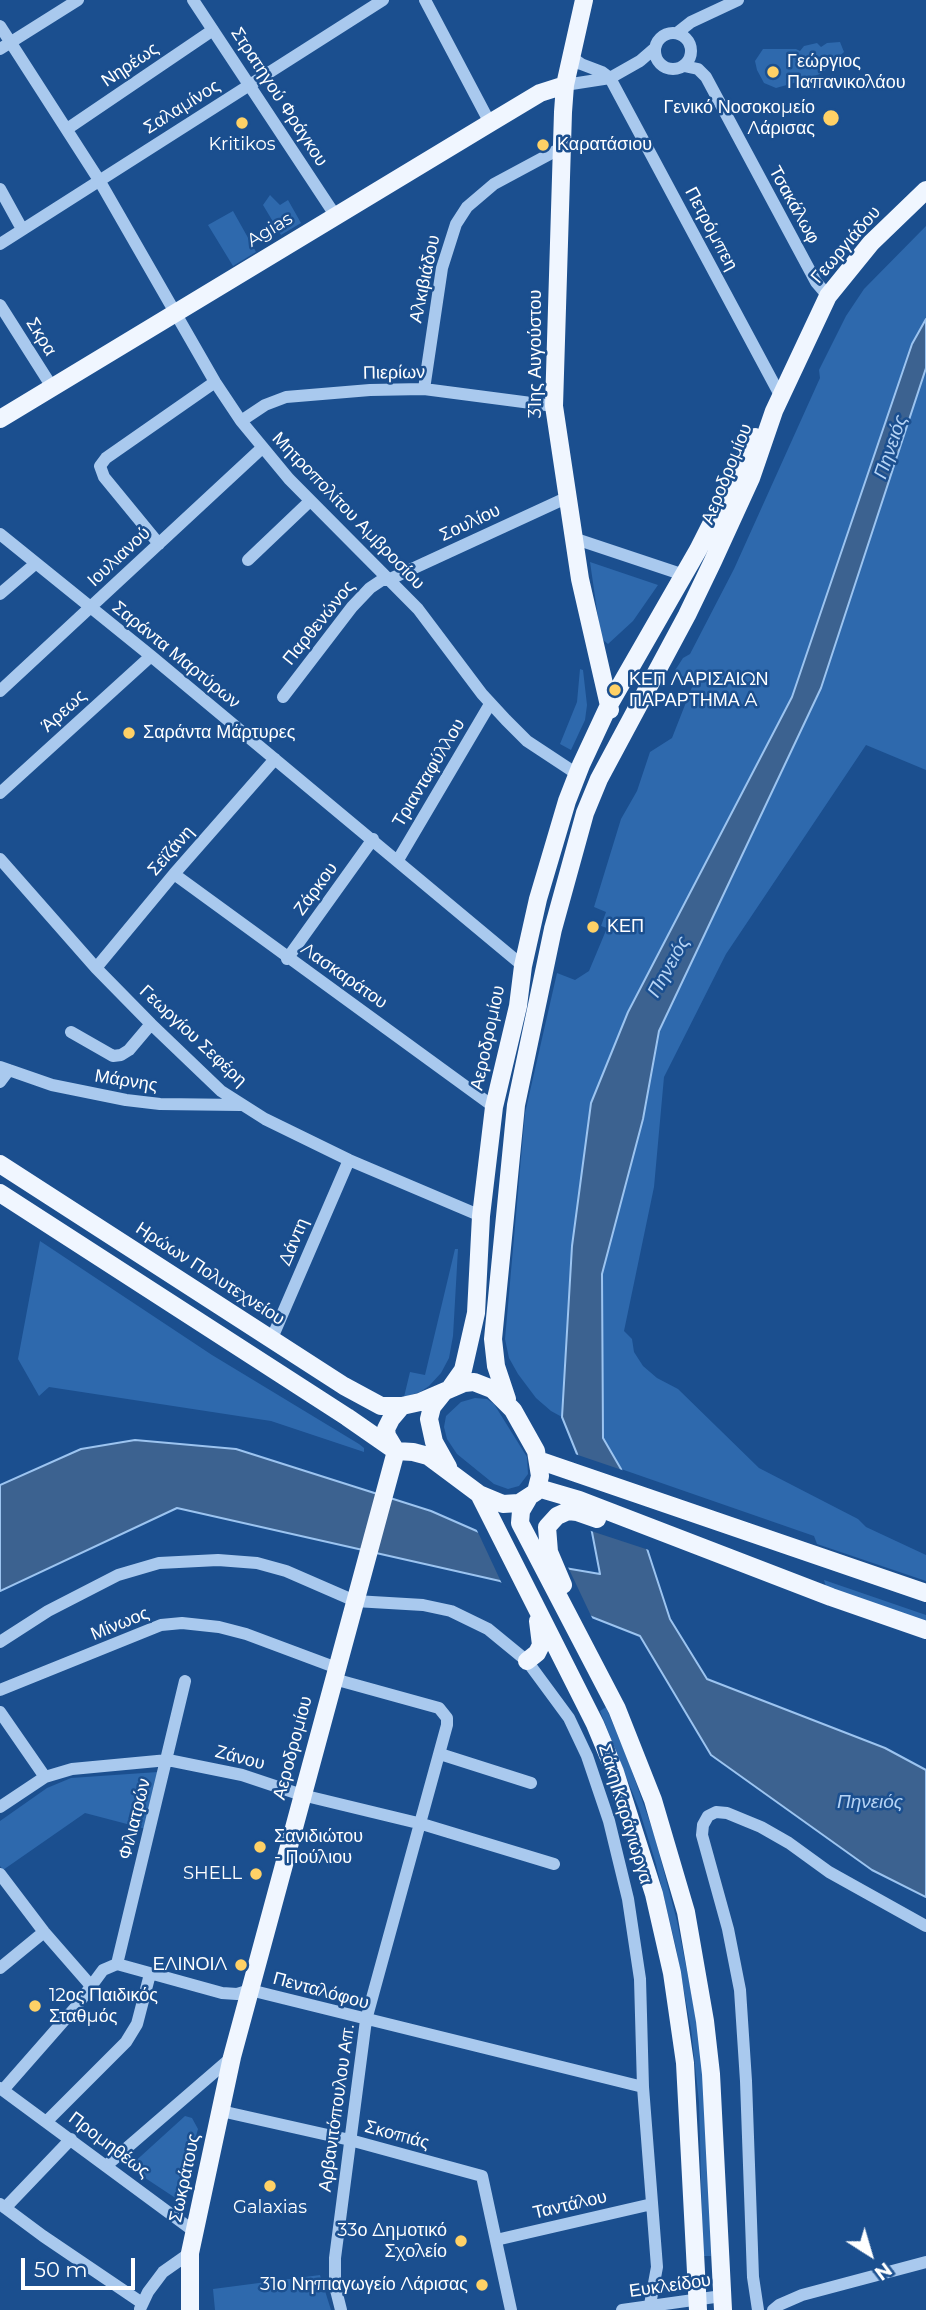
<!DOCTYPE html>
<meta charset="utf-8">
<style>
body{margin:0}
#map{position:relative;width:926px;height:2310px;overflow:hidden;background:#1b4f8f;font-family:Montserrat,sans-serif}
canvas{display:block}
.north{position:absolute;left:835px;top:2219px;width:70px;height:70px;-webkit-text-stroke:5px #1b4f8f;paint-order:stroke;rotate:143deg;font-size:19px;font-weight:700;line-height:28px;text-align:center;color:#fff}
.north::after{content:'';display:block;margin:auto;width:24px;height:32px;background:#fff;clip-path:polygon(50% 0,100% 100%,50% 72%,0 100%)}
.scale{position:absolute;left:21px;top:2258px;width:114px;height:32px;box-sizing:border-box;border:4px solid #fff;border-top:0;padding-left:9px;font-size:21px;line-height:24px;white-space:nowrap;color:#fff;-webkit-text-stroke:5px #1b4f8f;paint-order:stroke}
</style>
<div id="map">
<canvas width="926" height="2310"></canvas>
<div class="north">N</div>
<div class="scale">50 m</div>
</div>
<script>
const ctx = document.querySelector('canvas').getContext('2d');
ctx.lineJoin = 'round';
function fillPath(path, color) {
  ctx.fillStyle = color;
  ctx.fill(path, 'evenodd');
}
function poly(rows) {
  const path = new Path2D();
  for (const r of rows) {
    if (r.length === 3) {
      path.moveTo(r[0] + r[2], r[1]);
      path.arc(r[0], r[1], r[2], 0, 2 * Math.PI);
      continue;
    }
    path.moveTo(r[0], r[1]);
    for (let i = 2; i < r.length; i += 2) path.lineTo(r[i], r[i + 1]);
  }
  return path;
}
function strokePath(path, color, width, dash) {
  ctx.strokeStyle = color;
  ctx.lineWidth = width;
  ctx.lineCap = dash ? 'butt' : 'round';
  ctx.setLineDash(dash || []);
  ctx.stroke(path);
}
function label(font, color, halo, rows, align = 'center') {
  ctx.font = font + ' Montserrat,sans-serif';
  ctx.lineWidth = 5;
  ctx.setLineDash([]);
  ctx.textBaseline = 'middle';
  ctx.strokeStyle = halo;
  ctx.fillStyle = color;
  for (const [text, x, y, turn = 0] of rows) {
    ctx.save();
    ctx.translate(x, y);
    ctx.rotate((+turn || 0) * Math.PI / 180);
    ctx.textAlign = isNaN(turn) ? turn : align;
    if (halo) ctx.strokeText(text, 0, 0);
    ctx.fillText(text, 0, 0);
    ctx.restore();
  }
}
fillPath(poly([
 [840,42,844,52,822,73,808,79,776,88,764,83,757,70,755,61,763,49,796,49,800,51,804,46,817,43,821,47,827,43],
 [270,195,280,205,288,200,301,223,281,235,263,205],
 [233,211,256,252,233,266,208,225],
 [926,226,926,319,912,344,792,697,628,1012,591,1103,572,1246,562,1417,551,1411,536,1398,518,1374,509,1358,505,1339,525,1113,557,973,575,980,589,971,607,928,601,926,606,912,594,907,621,819,637,791,650,752,672,738,694,682,674,672,683,658,690,654,734,569,820,378,819,370,846,316,864,289],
 [926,368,926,770,866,745,726,954,664,1077,654,1187,624,1331,632,1339,634,1352,643,1366,657,1378,678,1389,759,1468,858,1519,866,1527,926,1555,926,1581,817,1544,814,1536,621,1469,603,1438,602,1274,643,1119,659,1031,821,688],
 [590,562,658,585,633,621,608,644,601,638],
 [580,669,583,670,587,705,585,720,571,750,560,744,577,702],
 [40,1241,212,1355,359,1444,364,1448,364,1452,271,1421,49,1387,39,1396,18,1359],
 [455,1249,458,1249,453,1336,449,1358,441,1373,429,1386,420,1392,404,1397,410,1372,425,1375],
 [475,1398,487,1399,494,1404,527,1457,528,1474,519,1486,508,1489,494,1484,457,1454,447,1439,444,1427,446,1416,461,1402],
 [824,1580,926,1615,926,1623,826,1587],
 [606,1707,628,1760,654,1834,677,1921,690,1986,701,2046,708,2116,711,2256,703,2256,699,2102,691,2029,676,1948,656,1864,639,1809,600,1711],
 [158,1772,146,1829,85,1813,3,1870,0,1866,0,1821,47,1788,71,1778],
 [185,2116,192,2118,198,2129,179,2198,177,2199,130,2168,130,2166],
 [320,2275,331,2310,215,2310,213,2289]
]), '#2e69ad');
const water = poly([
 [926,319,926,368,821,688,659,1031,643,1119,602,1274,603,1438,621,1469,670,1619,707,1679,885,1748,926,1770,926,1897,872,1870,711,1755,640,1636,500,1581,177,1508,0,1591,0,1485,81,1449,135,1440,236,1449,431,1511,559,1567,600,1574,577,1454,562,1417,572,1246,591,1103,628,1012,792,697,912,344,926,319]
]);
fillPath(water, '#3c6290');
strokePath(water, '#9cc4f0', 2);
fillPath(poly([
 [572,1453,625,1471,652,1551,588,1530],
 [475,1526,567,1565,594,1622,503,1586]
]), '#1b4f8f');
strokePath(poly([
 [193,0,335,215],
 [425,0,490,123],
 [0,26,99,180,215,382,241,421,289,479,418,609,482,694,506,720,527,741,577,774],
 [673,51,18],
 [677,33,691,22,738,0],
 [0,49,78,0],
 [571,57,581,64,602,72,610,78,781,397],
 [684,66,698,69,706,77,816,282,828,296],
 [565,85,610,78,640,61,655,48],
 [67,129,213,30],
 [0,189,22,229],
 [0,244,383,0],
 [0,305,52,387],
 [424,389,442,268,456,224,467,207,494,184,561,148],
 [241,421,265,405,286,397,370,390,424,389,554,406],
 [0,534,151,656,523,966],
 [573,538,684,575],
 [159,544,104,477,100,466,106,458,215,382],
 [248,560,310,501],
 [0,594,35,564],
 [0,691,262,448],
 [283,697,352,607,370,588,382,580,388,580,566,498],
 [0,793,151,656],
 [0,859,96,968,151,1024,221,1091,265,1119,349,1160,481,1216],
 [398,860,490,704],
 [174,874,494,1107],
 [287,959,373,839],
 [96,968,174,874,275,759],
 [71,1032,113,1056,121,1055,129,1050,151,1024],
 [0,1067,52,1085,126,1100,160,1104,241,1105],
 [0,1082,9,1070],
 [272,1338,349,1160],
 [0,1642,48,1611,118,1575,159,1563,218,1560,257,1563,286,1571,355,1601,423,1605,451,1611,488,1629,527,1661,569,1718,587,1756,609,1821,628,1899,640,1979,643,2087,657,2267,649,2310],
 [334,1679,439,1708,447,1718,447,1725,366,2020,335,2258,335,2286,341,2310],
 [0,1690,161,1625,182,1623,219,1627,246,1634,337,1668],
 [0,1712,45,1777],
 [440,1754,531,1783],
 [0,1807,45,1777,72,1769,168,1760,242,1775,302,1795,422,1824,554,1864],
 [0,1874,44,1932,92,1987],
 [117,1964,185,1681],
 [0,1968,44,1932],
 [0,2088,195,2232],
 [3,2090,75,2008,103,1970,117,1964,222,1993,237,1994,250,1990,643,2087],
 [221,2111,350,2140,482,2176,511,2310],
 [47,2121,126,2042,137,2024,150,1974],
 [107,2165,232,2057],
 [0,2204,43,2236,142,2303],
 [5,2208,71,2139],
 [496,2240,652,2204],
 [140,2309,148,2292,163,2272,190,2253],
 [622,2310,722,2296],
 [758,2310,753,2277,746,2081,740,1990,728,1929,702,1835,703,1825,708,1816,716,1812,727,1813,761,1827,789,1843,829,1872,926,1926],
 [773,2310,779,2305,802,2295,926,2262]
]), '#a9c9ee', 12);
strokePath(poly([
 [584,0,565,85,563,112,554,406,580,579,610,710],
 [0,419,490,123,540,93,565,85],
 [0,1164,344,1386,381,1406,402,1406,420,1402,464,1383,474,1382,492,1389,513,1410,536,1451,540,1476,536,1492,519,1503,503,1504,479,1494,428,1456,413,1452,396,1451,347,1417,0,1193],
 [451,1387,463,1370,476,1313,481,1216,494,1107,518,1006,523,966,538,899,567,801,581,765,609,705,698,550,755,437],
 [444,1392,432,1407,429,1419,434,1442,448,1467],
 [507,1399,496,1366,493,1339,516,1105,553,929,585,813,599,779,687,615,713,561,751,478,774,411,828,296,871,243,926,190],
 [396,1451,387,1436,386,1429,391,1419,402,1406],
 [538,1460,926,1593],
 [538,1488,579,1500,831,1597,926,1630],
 [479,1494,595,1724,615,1772,654,1894,672,1973,685,2063,698,2310],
 [528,1499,521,1511,520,1523,617,1709,653,1800,686,1912,705,2021,711,2074,723,2310],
 [563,1585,549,1552,547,1527,557,1516,568,1511,577,1512,597,1519],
 [527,1661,537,1653,541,1645,538,1621],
 [190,2310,190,2253,232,2057,396,1451]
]), '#f0f6ff', 18);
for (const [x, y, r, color] of [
 [773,72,7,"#ffd166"],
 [831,118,9,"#ffd166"],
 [242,123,7,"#ffd166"],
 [543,145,7,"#ffd166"],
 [615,690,7,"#ffd166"],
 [129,733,7,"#ffd166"],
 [593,927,7,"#ffd166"],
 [260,1847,7,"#ffd166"],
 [256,1874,7,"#ffd166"],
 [241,1965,7,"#ffd166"],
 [35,2006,7,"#ffd166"],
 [270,2186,7,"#ffd166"],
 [461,2241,7,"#ffd166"],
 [482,2285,7,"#ffd166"]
]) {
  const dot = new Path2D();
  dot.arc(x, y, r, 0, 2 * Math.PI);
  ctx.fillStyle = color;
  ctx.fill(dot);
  strokePath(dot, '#1b4f8f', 2.5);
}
label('18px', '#fff', '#1b4f8f', [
 ["Γεώργιος",787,62],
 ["Παπανικολάου",787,83],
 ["Γενικό Νοσοκομείο",815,108,"right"],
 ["Λάρισας",815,129,"right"],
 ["Kritikos",242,145,"center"],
 ["Καρατάσιου",557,145],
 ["ΚΕΠ ΛΑΡΙΣΑΙΩΝ",629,680],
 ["ΠΑΡΑΡΤΗΜΑ A",629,701],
 ["Σαράντα Μάρτυρες",143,733],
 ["ΚΕΠ",607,927],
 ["Σανιδιώτου",274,1837],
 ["- Πούλιου",274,1858],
 ["SHELL",242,1874,"right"],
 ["ΕΛΙΝΟΙΛ",227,1965,"right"],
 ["12ος Παιδικός",49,1996],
 ["Σταθμός",49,2017],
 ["Galaxias",270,2208,"center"],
 ["33ο Δημοτικό",447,2231,"right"],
 ["Σχολείο",447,2252,"right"],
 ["31ο Νηπιαγωγείο Λάρισας",468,2285,"right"]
], 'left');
label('18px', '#fff', '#1b4f8f', [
 ["Νηρέως",130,65,-34],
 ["Στρατηγού Φράγκου",279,97,57],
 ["Σαλαμίνος",182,107,-32],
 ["Τσακάλωφ",794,205,61],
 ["Πετρόμπεη",711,229,62],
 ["Agias",270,230,-31],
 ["Γεωργιάδου",846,245,-49],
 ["Αλκιβιάδου",425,279,-78],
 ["Σκρα",41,337,58],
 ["31ης Αυγούστου",536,354,-90],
 ["Πιερίων",394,373,-1],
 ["Αεροδρομίου",727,474,-68],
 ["Μητροπολίτου Αμβροσίου",348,511,46],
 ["Σουλίου",470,523,-25],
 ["Ιουλιανού",119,557,-43],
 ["Παρθενώνος",319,623,-51],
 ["Σαράντα Μαρτύρων",176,655,39],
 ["Άρεως",64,711,-42],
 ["Τριανταφύλλου",429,773,-59],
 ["Σεϊζάνη",171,851,-49],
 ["Ζάρκου",316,889,-54],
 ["Λασκαράτου",344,976,35],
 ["Γεωργίου Σεφέρη",193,1036,43],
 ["Αεροδρομίου",488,1038,-78],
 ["Μάρνης",126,1081,9],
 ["Δάντη",294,1242,-67],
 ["Ηρώων Πολυτεχνείου",210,1274,33],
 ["Μίνωος",120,1624,-22],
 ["Αεροδρομίου",293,1748,-75],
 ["Ζάνου",240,1758,15],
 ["Σάκη Καράγιωργα",625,1814,73],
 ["Φιλιατρών",135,1819,-76],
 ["Πενταλόφου",321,1991,15],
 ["Αρβανιτόπουλου Απ.",337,2108,-82],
 ["Σκοπιάς",397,2135,15],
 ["Προμηθέως",109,2145,37],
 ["Σωκράτους",185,2178,-78],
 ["Ταντάλου",570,2205,-13],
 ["Ευκλείδου",670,2286,-8]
]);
label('italic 19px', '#b5d3f5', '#1b4f8f', [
 ["Πηνειός",891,447,-71],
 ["Πηνειός",669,967,-61],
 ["Πηνειός",870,1802]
]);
</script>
